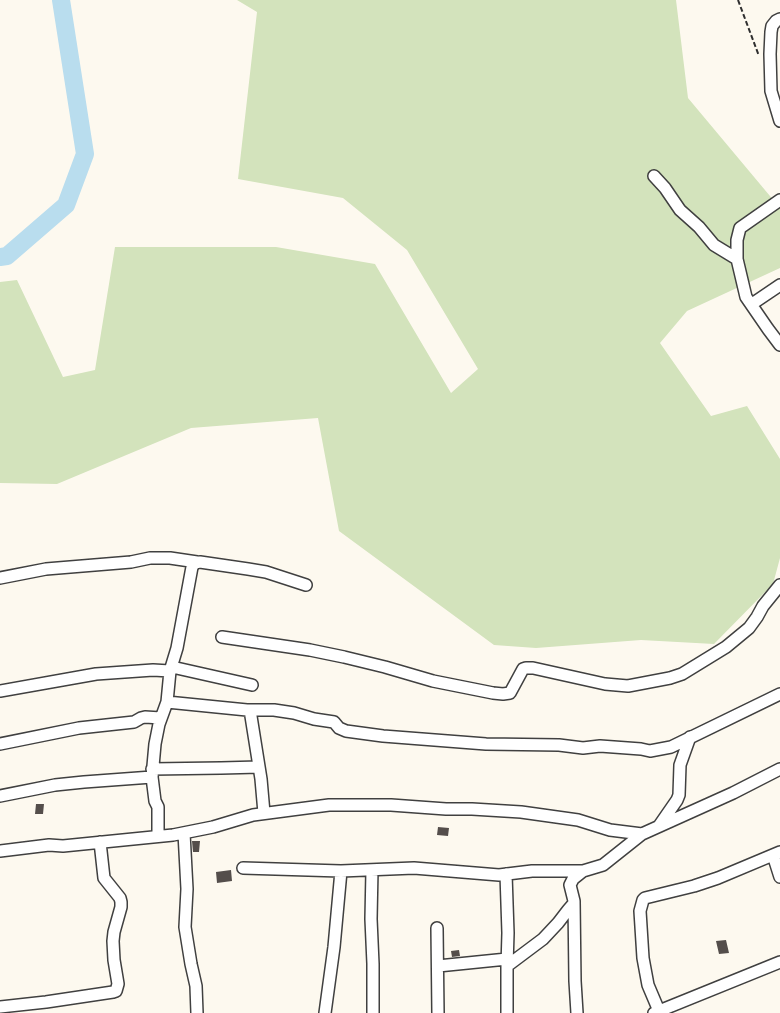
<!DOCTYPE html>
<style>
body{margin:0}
canvas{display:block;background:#fdf9ef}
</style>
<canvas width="780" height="1013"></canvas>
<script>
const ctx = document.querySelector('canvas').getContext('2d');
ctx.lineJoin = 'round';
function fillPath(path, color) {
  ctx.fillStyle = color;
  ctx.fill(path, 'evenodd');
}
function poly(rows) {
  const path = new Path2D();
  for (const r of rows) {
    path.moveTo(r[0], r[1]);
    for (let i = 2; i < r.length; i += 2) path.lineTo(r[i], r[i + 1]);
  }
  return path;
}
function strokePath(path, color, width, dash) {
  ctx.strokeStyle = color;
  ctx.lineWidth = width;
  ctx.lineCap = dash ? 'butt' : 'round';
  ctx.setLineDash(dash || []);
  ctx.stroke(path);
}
fillPath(poly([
 [237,0,676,0,688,98,780,208,780,268,687,311,660,343,711,416,747,406,780,459,780,558,773,584,714,644,641,640,536,648,494,645,339,531,318,418,191,428,57,484,0,483,0,282,17,280,63,377,95,370,115,247,276,247,375,264,451,393,478,369,407,250,343,198,238,179,257,12]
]), '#d3e3bc');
strokePath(poly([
 [0,257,7,256,66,205,85,154,61,0]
]), '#b9ddee', 18);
fillPath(poly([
 [36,804,44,804,43,814,35,814],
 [438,827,449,828,448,836,437,835],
 [192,841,200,841,199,852,193,852],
 [231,870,232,881,217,883,216,872],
 [726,940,729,953,719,954,716,941],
 [459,950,460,956,452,957,451,951]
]), '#544e4b');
const minor = poly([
 [780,19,776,21,772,26,771,32,770,54,771,91,780,121],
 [654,176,665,188,680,210,699,227,714,245,737,259],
 [780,200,740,228,737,240,737,259,746,297,768,329,780,345],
 [752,304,780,285],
 [0,578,46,569,131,562,150,558,170,558,197,562],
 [222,637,310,650,344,657,385,667,433,681,493,693,503,694,510,693,523,669,526,668,533,668,605,684,628,686,670,678,682,674,726,647,749,628,757,617,763,606,780,585],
 [172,667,252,685],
 [0,691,96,674,153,670,170,671],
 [167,702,247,710,274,710,294,713,314,719,334,722,339,728,346,731,383,736,486,744,559,745,583,748,600,746,641,749,650,751,671,747,780,694],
 [250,710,261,779,264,813],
 [0,744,79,728,134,722,141,718,145,717,161,718],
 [152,769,221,768,259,767],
 [0,796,55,785,84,782,152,777],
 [659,826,677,800,679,795,680,765,690,737],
 [184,833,187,889,185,927,191,964,196,986,197,1013],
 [158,836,158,807,155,801,152,777,155,744,159,724,167,702,170,671,177,648,192,567,195,563,200,562,248,569,266,572,306,585],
 [0,851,49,845,63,846,173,835,213,827,253,815,329,805,391,805,446,809,472,809,521,812,578,820,610,830,642,834],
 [773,855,780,877],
 [243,868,341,871,414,868,499,875,532,871,583,871],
 [372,870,371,919,373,964,373,1013],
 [506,874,508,933,507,966],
 [437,928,438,1013],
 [438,966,507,959],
 [0,1007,46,1002,113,992,116,991,118,984,114,960,113,941,114,932,121,907,121,902,120,898,104,878,100,842],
 [659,1011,648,985,643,958,640,911,643,900,645,898,694,886,718,878,780,852],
 [325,1013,334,947,341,871],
 [507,1013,507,966,543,939,558,923,568,910,574,903],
 [577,1013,575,981,574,901,570,885,573,879,583,871,603,865,642,834,733,793,780,769],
 [654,1013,780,962]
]);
strokePath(minor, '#404040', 14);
strokePath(poly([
 [738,0,759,56]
]), '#2f2f2f', 2, [5, 2.5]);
strokePath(minor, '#fff', 11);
</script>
